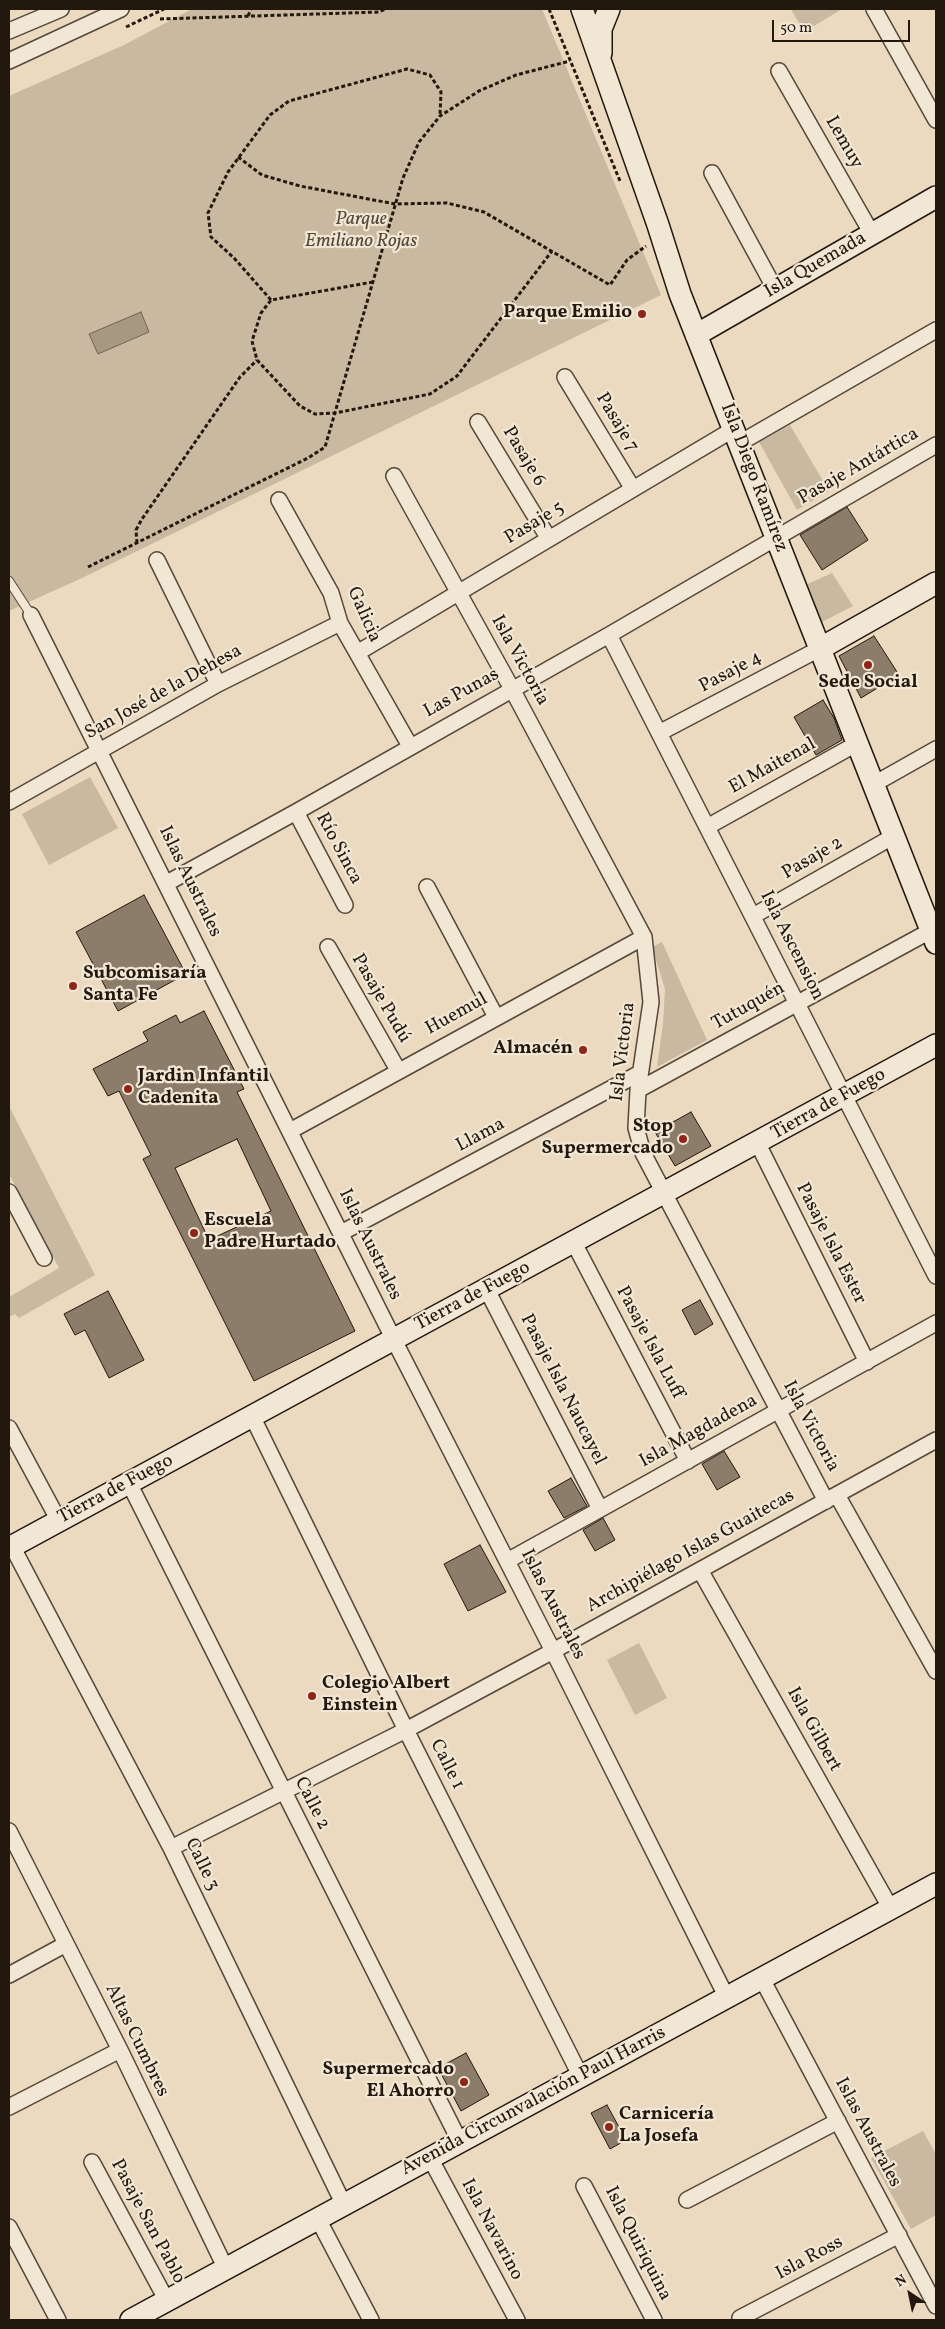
<!DOCTYPE html>
<meta charset="utf-8">
<style>
body{margin:0}
#map{position:relative;width:945px;height:2329px;overflow:hidden;background:#ebdabf;font-family:Vollkorn,serif}
canvas{display:block}
.frame{position:absolute;inset:0;border:10px solid #23180d;pointer-events:none}
.north{position:absolute;left:885px;top:2269px;width:50px;height:50px;-webkit-text-stroke:4px #f2e7d5;paint-order:stroke;rotate:326deg;font-size:14px;font-weight:700;line-height:20px;text-align:center;color:#23180d}
.north::after{content:'';display:block;margin:auto;width:18px;height:22px;background:#23180d;clip-path:polygon(50% 0,100% 100%,50% 72%,0 100%)}
.scale{position:absolute;left:772px;top:20px;width:138px;height:22px;box-sizing:border-box;border:2px solid #23180d;border-top:0;padding-left:6px;font-size:15px;line-height:18px;white-space:nowrap;color:#23180d;-webkit-text-stroke:4px #f2e7d5;paint-order:stroke}
</style>
<div id="map">
<canvas width="945" height="2329"></canvas>
<div class="frame"></div>
<div class="north">N</div>
<div class="scale">50 m</div>
</div>
<script>
const ctx = document.querySelector('canvas').getContext('2d');
ctx.lineJoin = 'round';
function fillPath(path, color) {
  ctx.fillStyle = color;
  ctx.fill(path, 'evenodd');
}
function poly(rows) {
  const path = new Path2D();
  for (const r of rows) {
    path.moveTo(r[0], r[1]);
    for (let i = 2; i < r.length; i += 2) path.lineTo(r[i], r[i + 1]);
  }
  return path;
}
function strokePath(path, color, width, dash) {
  ctx.strokeStyle = color;
  ctx.lineWidth = width;
  ctx.lineCap = dash ? 'butt' : 'round';
  ctx.setLineDash(dash || []);
  ctx.stroke(path);
}
function label(font, color, halo, rows, align = 'center') {
  ctx.font = font + ' Vollkorn,serif';
  ctx.lineWidth = 4.5;
  ctx.setLineDash([]);
  ctx.textBaseline = 'middle';
  ctx.strokeStyle = halo;
  ctx.fillStyle = color;
  for (const [text, x, y, turn = 0] of rows) {
    ctx.save();
    ctx.translate(x, y);
    ctx.rotate((+turn || 0) * Math.PI / 180);
    ctx.textAlign = isNaN(turn) ? turn : align;
    if (halo) ctx.strokeText(text, 0, 0);
    ctx.fillText(text, 0, 0);
    ctx.restore();
  }
}
fillPath(poly([
 [192,9,542,9,661,295,82,578,9,611,9,96,124,45],
 [791,9,842,9,804,32],
 [790,425,829,491,797,510,759,442],
 [832,573,853,606,818,624,801,587],
 [90,777,118,828,49,865,22,814],
 [662,942,707,1040,657,1067,663,1023,665,989,652,947],
 [9,1106,95,1275,19,1318,15,1314,9,1317,9,1297,59,1268,9,1174],
 [639,1643,667,1698,635,1715,607,1660],
 [923,2131,936,2154,936,2215,911,2229,871,2158]
]), '#c9b9a1');
const water = poly([
 [141,312,149,332,98,354,89,334,141,312]
]);
fillPath(water, '#a79882');
strokePath(water, '#726553', 1);
const building = poly([
 [847,507,868,540,822,570,800,535,847,507],
 [874,636,899,675,861,698,839,656,874,636],
 [823,700,834,718,842,740,816,755,794,717,823,700],
 [144,895,186,974,118,1011,76,932,144,895],
 [204,1011,244,1089,237,1092,355,1331,254,1381,143,1159,151,1155,119,1091,108,1096,93,1069,148,1041,143,1032,176,1015,180,1023,204,1011],
 [237,1139,271,1211,209,1240,175,1168,237,1139],
 [691,1112,711,1146,675,1166,655,1132,691,1112],
 [108,1291,144,1360,109,1378,85,1330,75,1335,64,1314,108,1291],
 [700,1300,713,1324,695,1335,682,1310,700,1300],
 [724,1451,740,1477,717,1490,702,1464,724,1451],
 [571,1478,587,1506,564,1518,548,1491,571,1478],
 [603,1518,615,1540,595,1551,583,1530,603,1518],
 [480,1545,506,1592,468,1611,444,1564,480,1545],
 [466,2053,489,2095,461,2111,438,2068,466,2053],
 [607,2105,626,2140,610,2149,591,2113,607,2105]
]);
fillPath(building, '#8b7d6a');
strokePath(building, '#23180d', 1);
const lane = poly([
 [9,581,31,615]
]);
const street = poly([
 [874,9,936,120],
 [9,31,61,9],
 [9,61,121,9],
 [779,71,872,234],
 [712,173,775,289],
 [565,377,633,489],
 [478,422,549,539],
 [738,444,936,330],
 [394,476,512,689,644,937,651,1002,638,1090,636,1128,643,1153,826,1501],
 [279,500,331,593,340,623,410,746],
 [157,560,218,684],
 [31,615,394,1340,553,1651,727,1998],
 [609,635,936,1276],
 [357,653,734,429],
 [659,733,821,648],
 [874,784,936,749],
 [9,802,218,684,340,623],
 [296,812,345,905],
 [707,827,858,743],
 [167,883,296,812,609,635,936,445],
 [427,887,496,1017],
 [753,916,894,836],
 [328,947,398,1070],
 [638,1090,932,930],
 [290,1131,644,937],
 [758,1144,867,1362],
 [9,1192,44,1258],
 [341,1233,640,1073],
 [574,1243,688,1461],
 [487,1290,600,1509],
 [252,1416,406,1730,581,2077],
 [9,1428,59,1521],
 [129,1483,460,2142],
 [837,1495,936,1671],
 [12,1546,171,1848,344,2205],
 [507,1561,936,1323],
 [700,1570,891,1909],
 [9,1831,120,2050,226,2269],
 [171,1848,406,1730,553,1651,936,1440],
 [9,1975,66,1944],
 [762,1979,936,2306],
 [9,2107,120,2050],
 [430,2158,517,2320],
 [92,2162,167,2301],
 [584,2186,654,2320],
 [687,2200,838,2121],
 [318,2219,371,2320],
 [9,2227,58,2320],
 [740,2318,899,2235]
]);
const secondary = poly([
 [582,9,658,225,680,294,936,943],
 [601,53,601,29,609,9],
 [696,335,936,197],
 [821,648,936,583],
 [9,1548,936,1045],
 [131,2320,936,1884]
]);
strokePath(lane, '#55483a', 10);
strokePath(street, '#55483a', 18);
strokePath(secondary, '#23180d', 24);
strokePath(poly([
 [549,9,620,181],
 [248,16,251,9],
 [160,19,379,12,385,9],
 [126,27,164,9],
 [238,157,262,175,300,186,395,204,447,203,484,212,610,285,627,260,646,246],
 [373,282,271,300,261,313,252,341,257,360,300,406,315,414,335,413,430,394,457,376,552,251],
 [271,300,234,258,211,237,208,213,228,172,270,115,289,101,407,69,430,75,441,92,440,115],
 [137,543,136,530,142,519,240,377,257,360],
 [88,567,308,458,325,447,403,178,419,142,440,116,479,91,516,75,570,61]
]), '#23180d', 3, [4, 2.5]);
strokePath(lane, '#f2e7d5', 8);
strokePath(street, '#f2e7d5', 15);
strokePath(secondary, '#f2e7d5', 21);
for (const [x, y, r, color] of [
 [642,314,5,"#8f2418"],
 [868,665,5,"#8f2418"],
 [73,986,5,"#8f2418"],
 [583,1050,5,"#8f2418"],
 [128,1089,5,"#8f2418"],
 [683,1139,5,"#8f2418"],
 [194,1233,5,"#8f2418"],
 [312,1696,5,"#8f2418"],
 [464,2082,5,"#8f2418"],
 [609,2127,5,"#8f2418"]
]) {
  const dot = new Path2D();
  dot.arc(x, y, r, 0, 2 * Math.PI);
  ctx.fillStyle = color;
  ctx.fill(dot);
  strokePath(dot, '#f2e7d5', 2);
}
label('19px', '#23180d', '#f2e7d5', [
 ["Lemuy",843,143,60],
 ["Isla Quemada",816,266,-30],
 ["Pasaje 7",616,423,59],
 ["Pasaje 6",523,457,59],
 ["Pasaje Antártica",859,467,-30],
 ["Isla Diego Ramírez",753,478,69],
 ["Pasaje 5",535,524,-31],
 ["Galicia",363,615,66],
 ["Isla Victoria",519,661,61],
 ["Pasaje 4",731,673,-28],
 ["San José de la Dehesa",164,693,-29],
 ["Las Punas",462,694,-29],
 ["El Maitenal",773,767,-29],
 ["Río Sinca",338,849,62],
 ["Pasaje 2",813,859,-30],
 ["Islas Australes",189,882,64],
 ["Isla Ascension",791,946,63],
 ["Pasaje Pudú",380,999,60],
 ["Tutuquén",749,1007,-29],
 ["Huemul",457,1015,-29],
 ["Isla Victoria",624,1052,-83],
 ["Tierra de Fuego",829,1105,-29],
 ["Llama",481,1136,-28],
 ["Pasaje Isla Ester",830,1244,63],
 ["Islas Australes",369,1245,64],
 ["Tierra de Fuego",473,1297,-28],
 ["Pasaje Isla Luff",649,1343,62],
 ["Pasaje Isla Naucayel",562,1390,63],
 ["Isla Victoria",810,1427,62],
 ["Isla Magdadena",699,1432,-29],
 ["Tierra de Fuego",116,1490,-28],
 ["Archipiélago Islas Guaitecas",691,1552,-29],
 ["Islas Australes",552,1605,63],
 ["Isla Gilbert",813,1730,61],
 ["Calle 1",446,1765,63],
 ["Calle 2",311,1804,63],
 ["Calle 3",201,1865,64],
 ["Altas Cumbres",136,2041,64],
 ["Avenida Circunvalación Paul Harris",534,2102,-28],
 ["Islas Australes",867,2133,62],
 ["Pasaje San Pablo",147,2222,62],
 ["Isla Navarino",491,2230,62],
 ["Isla Quiriquina",637,2244,63],
 ["Isla Ross",810,2259,-28]
]);
label('italic 19px', '#554839', '#f2e7d5', [
 ["Parque",361,221],
 ["Emiliano Rojas",361,243]
]);
label('bold 19px', '#23180d', '#f2e7d5', [
 ["Parque Emilio",632,314,"right"],
 ["Sede Social",868,684,"center"],
 ["Subcomisaría",83,975],
 ["Santa Fe",83,997],
 ["Almacén",573,1050,"right"],
 ["Jardin Infantil",138,1078],
 ["Cadenita",138,1100],
 ["Stop",673,1128,"right"],
 ["Supermercado",673,1150,"right"],
 ["Escuela",204,1222],
 ["Padre Hurtado",204,1244],
 ["Colegio Albert",322,1685],
 ["Einstein",322,1707],
 ["Supermercado",454,2071,"right"],
 ["El Ahorro",454,2093,"right"],
 ["Carnicería",619,2116],
 ["La Josefa",619,2138]
], 'left');
</script>
